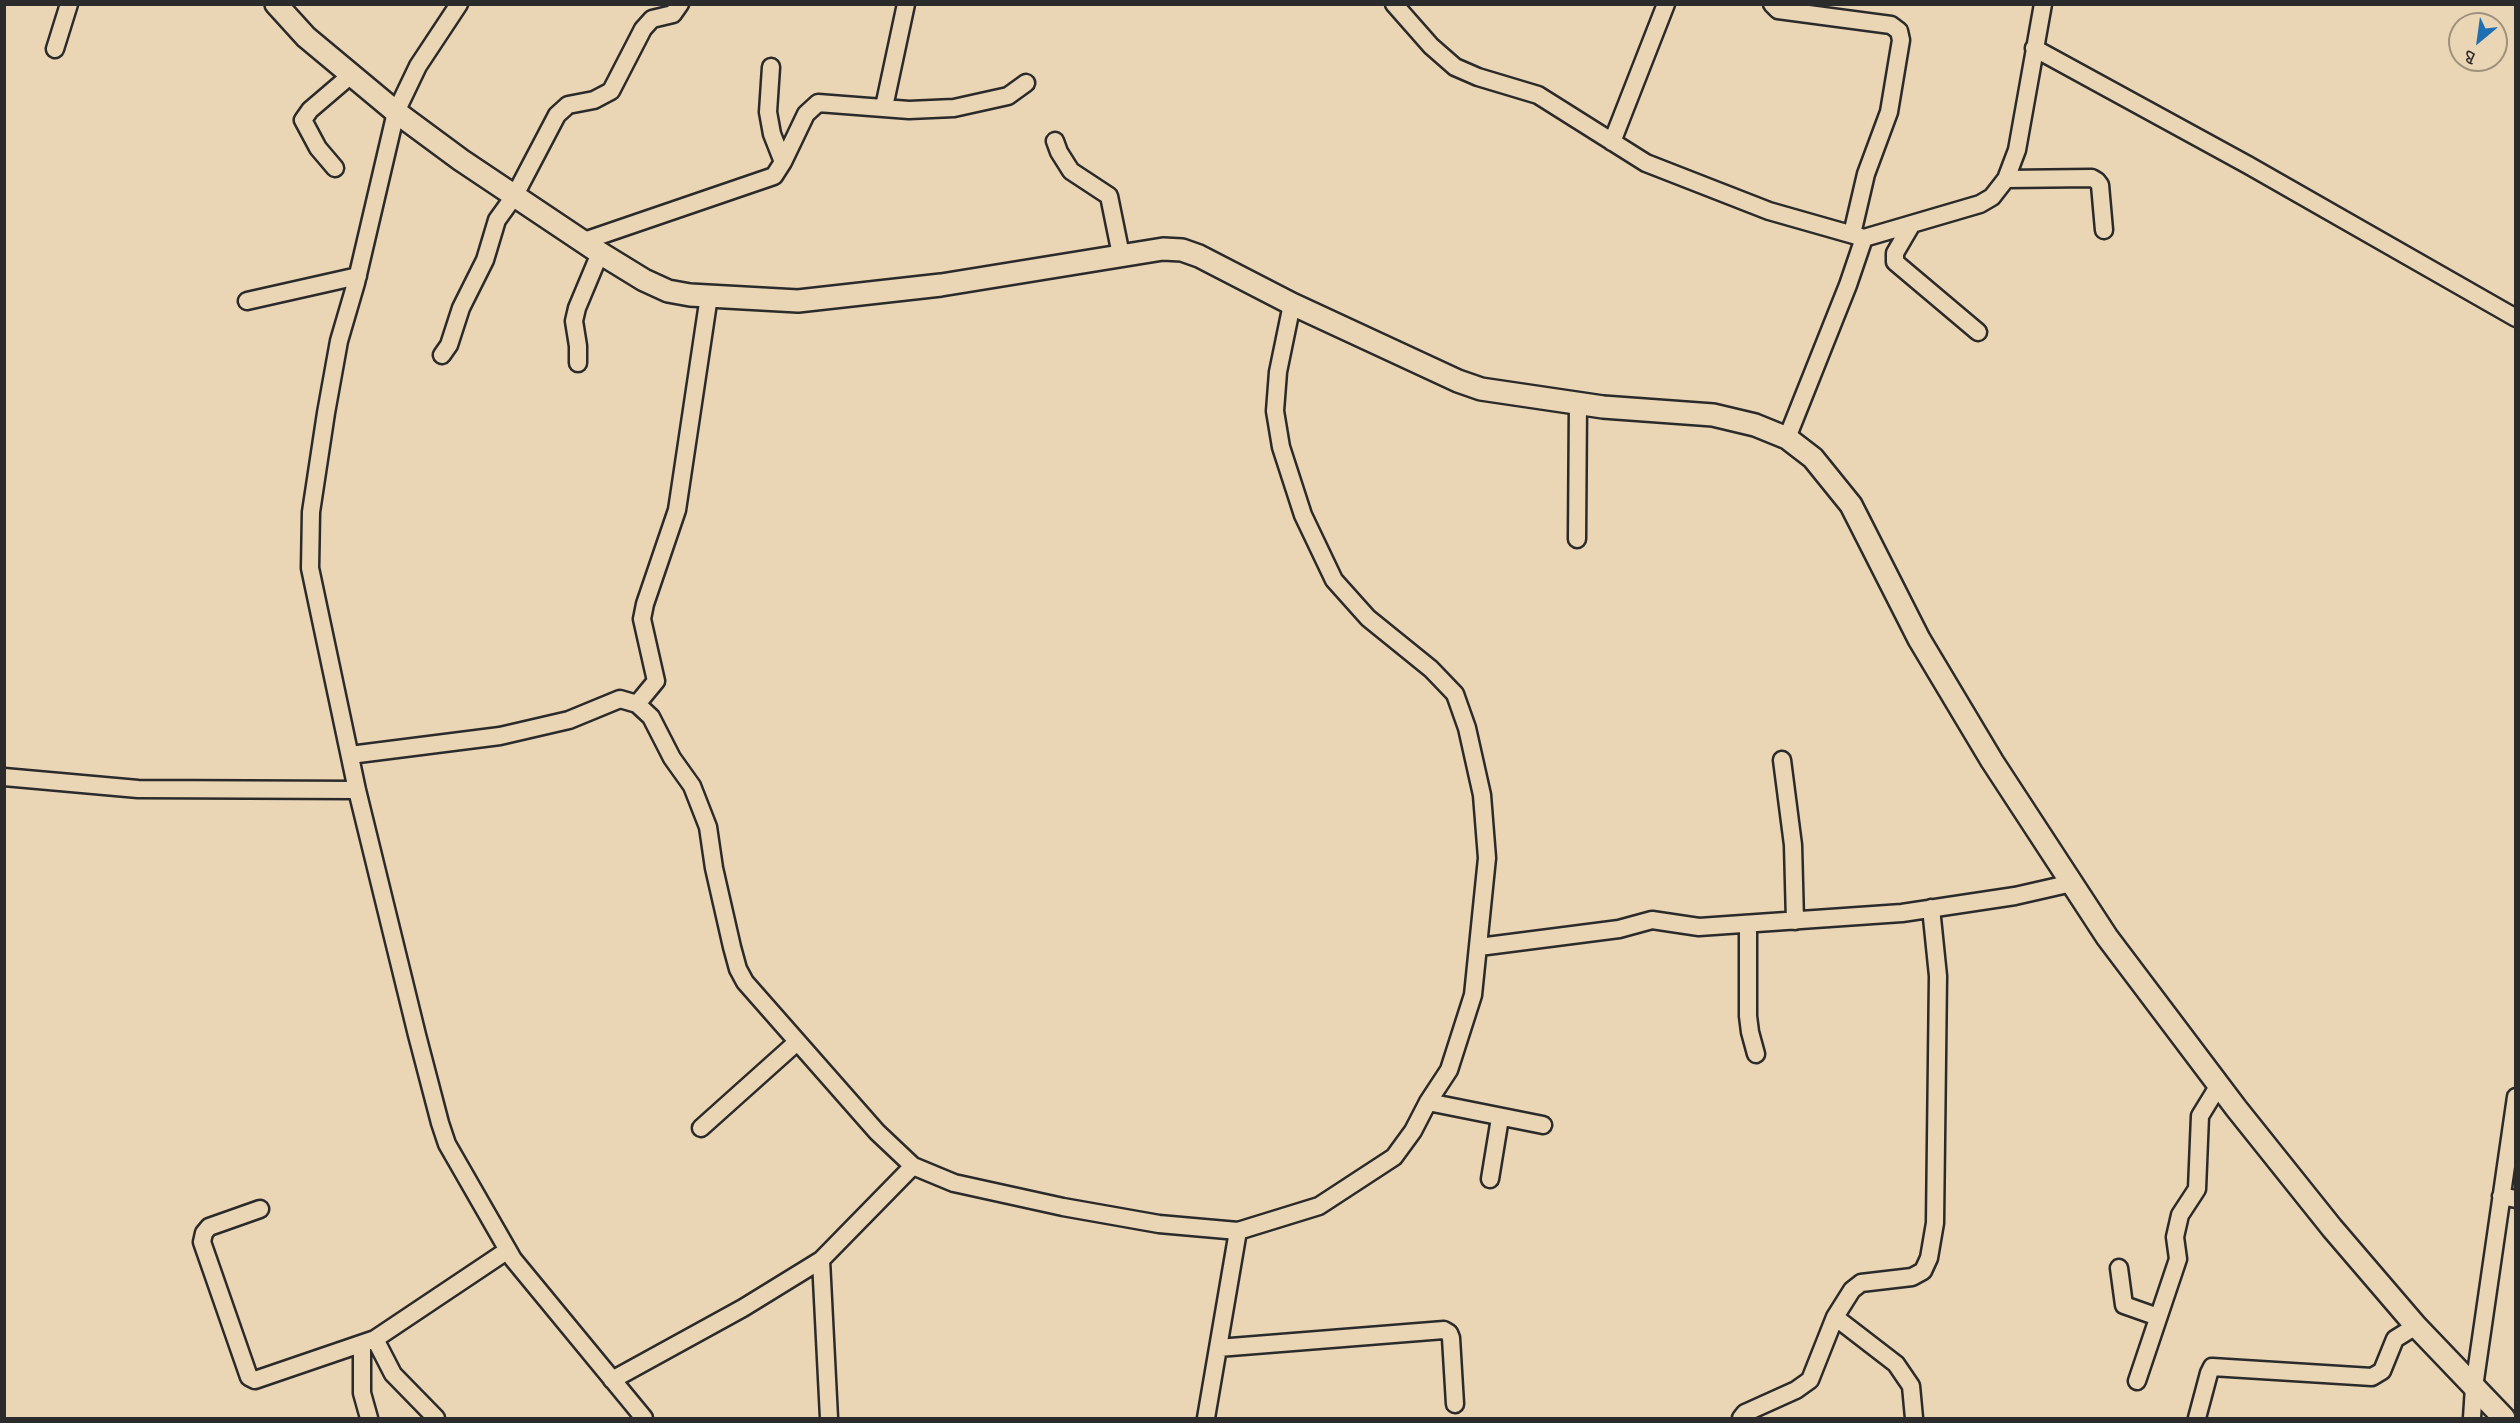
<!DOCTYPE html>
<style>
body{margin:0}
#map{position:relative;width:2520px;height:1423px;overflow:hidden;background:#ead5b4;font-family:"Indie Flower",sans-serif}
canvas{display:block}
.frame{position:absolute;inset:0;border:6px solid #2b2b2b;pointer-events:none}
.north{position:absolute;left:2448px;top:12px;width:60px;height:60px;box-sizing:border-box;background:#ead5b4;border:2px solid #9e917d;border-radius:50%;rotate:209deg;font-size:16px;font-weight:700;line-height:24px;text-align:center;color:#2b2b2b}
.north::after{content:'';display:block;margin:auto;width:21px;height:27px;background:#1f6fb2;clip-path:polygon(50% 0,100% 100%,50% 72%,0 100%)}
</style>
<div id="map">
<canvas width="2520" height="1423"></canvas>
<div class="frame"></div>
<div class="north">B</div>
</div>
<script>
const ctx = document.querySelector('canvas').getContext('2d');
ctx.lineJoin = 'round';
function poly(rows) {
  const path = new Path2D();
  for (const r of rows) {
    path.moveTo(r[0], r[1]);
    for (let i = 2; i < r.length; i += 2) path.lineTo(r[i], r[i + 1]);
  }
  return path;
}
function strokePath(path, color, width, dash) {
  ctx.strokeStyle = color;
  ctx.lineWidth = width;
  ctx.lineCap = dash ? 'butt' : 'round';
  ctx.setLineDash(dash || []);
  ctx.stroke(path);
}
const minor = poly([
 [459,4,418,66,396,112,356,283,339,341,326,413,311,512,310,568,357,790,417,1035,440,1123,447,1144,513,1259,644,1418],
 [1394,4,1431,46,1455,67,1478,77,1538,95,1646,163,1769,211,1864,238],
 [1772,4,1778,10,1891,25,1899,31,1901,40,1889,112,1866,174,1852,234],
 [2034,48,2248,165,2516,318],
 [55,49,69,4],
 [884,107,906,4],
 [1055,141,1059,152,1071,171,1109,196,1121,255],
 [1612,142,1666,4],
 [783,162,806,114,818,103,909,110,954,108,1008,96,1026,83],
 [335,168,318,148,303,120,310,110,351,75],
 [2006,179,2092,178,2097,181,2100,185,2104,230],
 [1912,224,1895,253,1895,262,1978,332],
 [584,241,774,176,783,162,772,134,768,112,771,67],
 [247,301,358,276],
 [442,355,449,345,461,308,485,260,497,220,515,195,557,115,568,105,594,100,611,91,643,29,652,19,673,14,680,4],
 [578,363,578,346,574,321,577,308,600,253],
 [1787,438,1848,285,1864,238,1980,204,1992,197,2006,179,2017,150,2043,4],
 [1577,539,1578,403],
 [637,704,656,681,642,619,645,604,677,510,709,296],
 [350,755,500,736,569,720,620,699,637,704,651,717,672,758,692,786,708,827,714,868,732,947,738,969,745,982,877,1132,913,1166,954,1183,1063,1207,1159,1224,1238,1231],
 [1782,760,1793,845,1795,921],
 [4,777,138,789,357,790],
 [1748,924,1748,1016,1750,1032,1756,1054],
 [1479,947,1619,929,1652,920,1699,927,1902,913,2015,896,2072,883],
 [1428,1102,1543,1125],
 [701,1128,797,1042],
 [1490,1179,1500,1118],
 [2501,1196,2516,1199],
 [260,1209,209,1227,204,1233,202,1242,249,1377,255,1380,375,1339,508,1250],
 [2119,1268,2124,1305,2158,1317],
 [1835,1317,1896,1364,1911,1386,1914,1418],
 [375,1339,393,1374,436,1418],
 [362,1344,362,1393,369,1418],
 [1218,1348,1444,1330,1449,1333,1451,1338,1455,1404],
 [612,1380,743,1308,821,1260],
 [2137,1381,2178,1259,2175,1237,2180,1215,2197,1189,2200,1116,2219,1085],
 [829,1418,821,1260,913,1166],
 [1206,1418,1238,1231,1319,1206,1394,1157,1413,1131,1428,1102,1449,1070,1473,995,1487,858,1482,795,1467,728,1455,694,1431,669,1368,618,1334,580,1303,515,1281,447,1275,411,1278,372,1292,304],
 [1741,1418,1745,1413,1796,1390,1810,1380,1835,1317,1852,1290,1861,1283,1912,1277,1923,1271,1929,1258,1935,1223,1938,976,1931,908],
 [2197,1418,2209,1373,2212,1367,2372,1377,2382,1371,2395,1339,2416,1326],
 [2472,1418,2474,1387,2516,1097]
]);
const tertiary = poly([
 [276,4,306,37,396,112,461,160,600,253,644,280,668,291,690,295,798,301,941,285,1163,249,1182,250,1199,256,1292,304,1458,381,1481,389,1603,407,1713,415,1755,425,1787,438,1813,458,1851,505,1919,639,1992,761,2107,937,2236,1108,2332,1228,2416,1326,2504,1418]
]);
strokePath(minor, '#2b2b2b', 21);
strokePath(tertiary, '#2b2b2b', 26);
strokePath(minor, '#ead5b4', 16);
strokePath(tertiary, '#ead5b4', 21);
</script>
